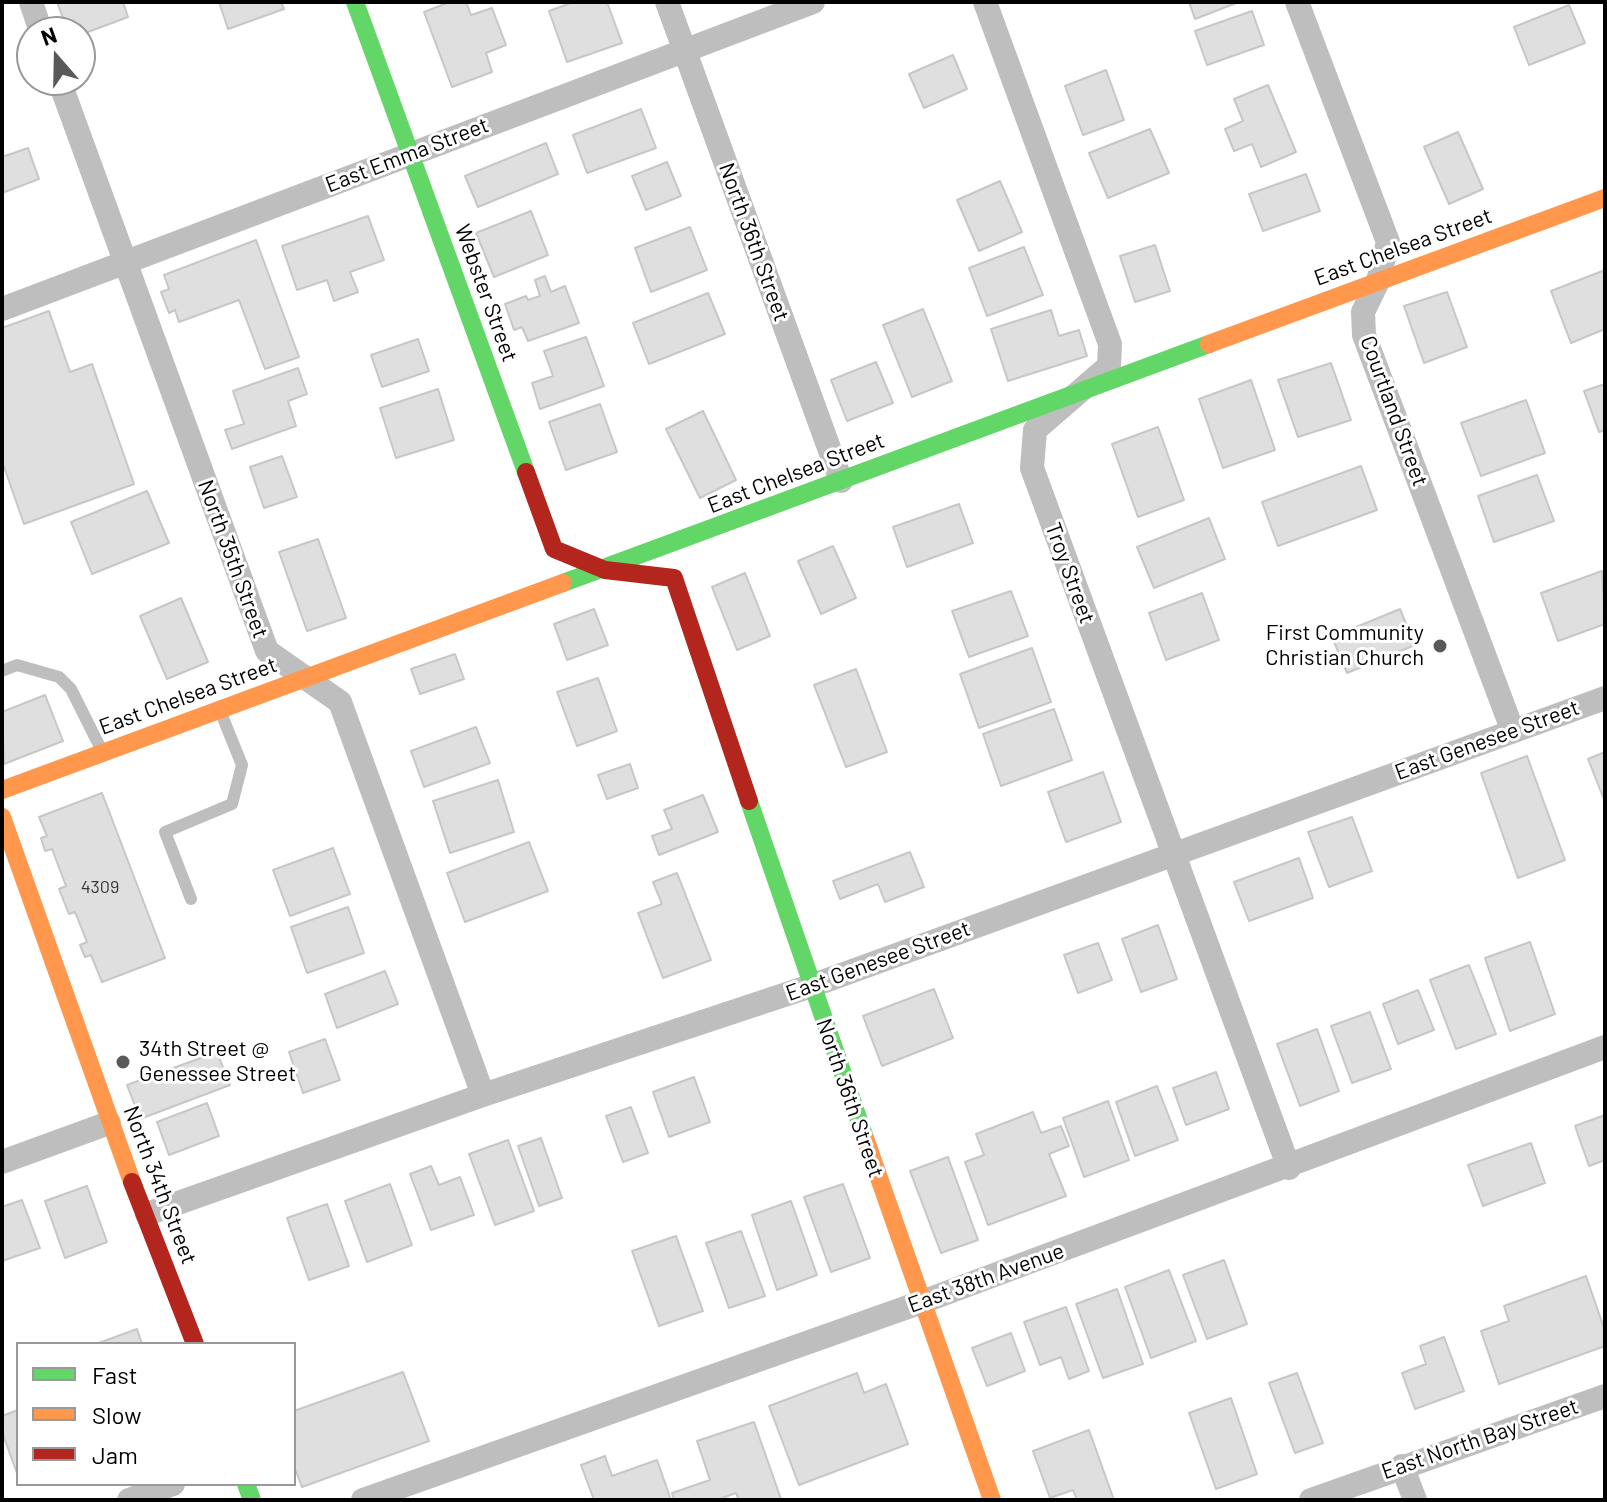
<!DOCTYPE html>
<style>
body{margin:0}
#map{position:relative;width:1607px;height:1502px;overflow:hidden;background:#fff;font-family:Barlow,sans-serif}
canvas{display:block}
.frame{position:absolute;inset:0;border:4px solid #000;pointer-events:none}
.legend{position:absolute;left:16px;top:1342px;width:280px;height:144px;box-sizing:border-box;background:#fff;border:2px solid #999;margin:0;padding:10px 14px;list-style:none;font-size:24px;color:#000}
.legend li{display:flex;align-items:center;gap:16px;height:40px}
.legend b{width:40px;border:2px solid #999}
.north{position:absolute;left:16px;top:16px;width:80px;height:80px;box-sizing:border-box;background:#fff;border:2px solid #999;border-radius:50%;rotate:340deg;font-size:22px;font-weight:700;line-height:32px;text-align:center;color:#000}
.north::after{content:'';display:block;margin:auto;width:28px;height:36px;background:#595959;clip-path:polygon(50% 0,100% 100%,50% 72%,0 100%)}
</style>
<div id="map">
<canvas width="1607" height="1502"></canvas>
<div class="frame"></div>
<ul class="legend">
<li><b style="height:10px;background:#63d668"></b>Fast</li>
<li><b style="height:10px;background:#ff974d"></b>Slow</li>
<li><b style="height:10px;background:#b3261e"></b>Jam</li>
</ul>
<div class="north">N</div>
</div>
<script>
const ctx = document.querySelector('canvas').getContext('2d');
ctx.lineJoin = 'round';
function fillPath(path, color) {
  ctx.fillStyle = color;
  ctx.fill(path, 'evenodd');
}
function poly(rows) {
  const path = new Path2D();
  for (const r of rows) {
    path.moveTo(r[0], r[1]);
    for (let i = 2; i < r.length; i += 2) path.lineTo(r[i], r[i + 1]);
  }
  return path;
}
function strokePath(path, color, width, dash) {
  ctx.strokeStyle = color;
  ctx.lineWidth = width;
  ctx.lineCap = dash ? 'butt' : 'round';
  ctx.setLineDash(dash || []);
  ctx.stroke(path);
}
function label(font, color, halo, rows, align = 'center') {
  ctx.font = font + ' Barlow,sans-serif';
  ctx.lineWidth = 6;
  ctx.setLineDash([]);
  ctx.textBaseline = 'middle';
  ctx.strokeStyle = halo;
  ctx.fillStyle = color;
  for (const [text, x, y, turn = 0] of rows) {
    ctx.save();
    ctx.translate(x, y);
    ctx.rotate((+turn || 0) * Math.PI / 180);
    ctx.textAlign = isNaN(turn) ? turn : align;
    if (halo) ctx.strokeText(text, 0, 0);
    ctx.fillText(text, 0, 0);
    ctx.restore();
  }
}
const building = poly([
 [57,2,123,2,128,17,80,35,80,32,68,32,57,2],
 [219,2,281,2,284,9,228,29,219,2],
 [450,2,466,2,471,15,492,8,506,45,486,53,492,72,452,87,424,12,450,2],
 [574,2,607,2,622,43,567,62,549,11,574,2],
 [1189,2,1239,2,1195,19,1189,2],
 [1569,5,1585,43,1529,65,1514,27,1569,5],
 [1252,11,1264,45,1207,65,1195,31,1252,11],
 [953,55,967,89,924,108,909,74,953,55],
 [1106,70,1124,120,1083,135,1065,86,1106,70],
 [1268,85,1296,152,1261,167,1252,144,1234,151,1225,129,1243,121,1234,99,1268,85],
 [641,109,656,148,587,173,573,135,641,109],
 [1150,129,1169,173,1108,198,1089,153,1150,129],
 [1458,132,1483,189,1449,204,1424,147,1458,132],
 [546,143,558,174,478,207,465,176,546,143],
 [28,148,39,179,2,193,2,157,28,148],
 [667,162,681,196,646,210,632,176,667,162],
 [1306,174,1320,211,1263,231,1249,194,1306,174],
 [1000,181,1022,232,979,251,957,200,1000,181],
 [531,211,548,255,494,277,476,233,531,211],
 [368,216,384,260,350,272,358,292,334,301,327,280,297,290,282,246,368,216],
 [690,227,707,270,651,292,635,248,690,227],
 [256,240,299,357,265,369,239,300,179,322,175,310,169,313,161,292,169,289,164,275,256,240],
 [1155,245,1170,291,1135,302,1120,256,1155,245],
 [1024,247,1043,295,987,316,969,268,1024,247],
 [1605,270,1605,329,1571,343,1551,291,1605,270],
 [545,276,551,292,565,286,579,323,528,341,522,327,514,330,505,304,526,296,528,300,540,296,535,280,545,276],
 [1447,292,1467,347,1424,363,1404,306,1447,292],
 [708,293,725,334,649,364,633,323,708,293],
 [923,309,952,381,912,397,883,325,923,309],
 [1051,310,1059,336,1079,330,1087,356,1008,381,991,329,1051,310],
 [49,311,70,372,92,364,134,484,24,524,2,461,2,328,49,311],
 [586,337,604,386,540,409,532,383,553,376,544,351,586,337],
 [418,339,429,371,382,387,371,355,418,339],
 [876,362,893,403,847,421,831,380,876,362],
 [1331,363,1351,420,1298,437,1278,380,1331,363],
 [298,368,307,394,288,401,296,426,232,449,225,430,244,424,233,391,298,368],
 [1251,380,1275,450,1223,468,1199,399,1251,380],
 [1605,384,1605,430,1599,432,1584,391,1605,384],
 [438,389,454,440,396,458,380,408,438,389],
 [1526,400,1545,453,1481,476,1461,423,1526,400],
 [600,404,617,452,566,470,549,422,600,404],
 [703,411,736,480,700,498,666,429,703,411],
 [1158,427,1184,500,1138,517,1112,444,1158,427],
 [282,456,297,497,264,508,250,467,282,456],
 [1361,466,1377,510,1278,546,1262,502,1361,466],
 [1537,475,1554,521,1494,542,1478,496,1537,475],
 [147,491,169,543,92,574,71,522,147,491],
 [959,504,973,543,907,567,893,527,959,504],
 [1209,518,1225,559,1154,588,1137,547,1209,518],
 [318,539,346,618,307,631,279,552,318,539],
 [833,546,856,598,821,614,798,561,833,546],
 [1602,571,1605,624,1558,641,1541,593,1602,571],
 [745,573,770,636,737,650,712,587,745,573],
 [1011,591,1028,636,969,657,952,611,1011,591],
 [1202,593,1219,640,1166,660,1149,613,1202,593],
 [181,598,208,662,167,679,140,616,181,598],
 [594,609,608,645,567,660,554,624,594,609],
 [1400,609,1415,645,1347,673,1332,637,1400,609],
 [1032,648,1051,702,979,728,960,674,1032,648],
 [455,654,464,679,420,694,411,669,455,654],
 [856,669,887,752,846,767,814,685,856,669],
 [598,678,617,731,577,746,557,692,598,678],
 [45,695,63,741,4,764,2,712,45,695],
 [1054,709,1072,760,1001,786,983,734,1054,709],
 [476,727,490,763,424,787,411,751,476,727],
 [1605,752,1605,802,1588,759,1605,752],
 [1527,756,1565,860,1518,878,1481,773,1527,756],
 [630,764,638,788,607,799,598,775,630,764],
 [1103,772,1121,822,1066,842,1048,792,1103,772],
 [498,780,514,832,450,853,433,801,498,780],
 [102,793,165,958,102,982,91,955,85,957,80,945,87,942,75,912,69,914,59,889,66,886,52,849,45,851,41,838,47,836,39,817,102,793],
 [703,795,718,832,659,855,652,836,672,829,664,810,703,795],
 [1352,817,1372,871,1329,887,1308,832,1352,817],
 [529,842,548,891,465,922,447,873,529,842],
 [333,848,350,894,290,916,273,870,333,848],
 [910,852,924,887,885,902,878,884,840,899,833,881,910,852],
 [1299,858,1313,898,1249,921,1234,882,1299,858],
 [677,873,711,960,663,978,638,913,662,904,653,882,677,873],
 [348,907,364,953,307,973,291,927,348,907],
 [1158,925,1177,979,1141,992,1122,939,1158,925],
 [1530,942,1555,1014,1510,1031,1485,958,1530,942],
 [1098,943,1112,980,1078,993,1064,955,1098,943],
 [1469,965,1496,1034,1456,1049,1430,980,1469,965],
 [385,971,398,1004,337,1028,325,994,385,971],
 [934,989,953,1038,882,1066,863,1016,934,989],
 [1418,990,1434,1030,1398,1044,1383,1004,1418,990],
 [1370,1012,1391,1069,1352,1083,1331,1026,1370,1012],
 [1317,1029,1339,1091,1300,1106,1277,1044,1317,1029],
 [325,1039,340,1080,303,1093,289,1052,325,1039],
 [217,1052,230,1085,140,1119,127,1085,217,1052],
 [1216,1072,1229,1109,1186,1125,1173,1088,1216,1072],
 [694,1077,710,1122,669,1137,653,1092,694,1077],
 [1157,1086,1178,1140,1135,1156,1116,1102,1157,1086],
 [1108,1101,1129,1160,1084,1177,1063,1118,1108,1101],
 [207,1103,219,1136,169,1155,157,1122,207,1103],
 [631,1107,648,1153,623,1162,606,1116,631,1107],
 [1033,1112,1041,1133,1061,1126,1069,1146,1049,1154,1066,1196,988,1225,965,1162,984,1155,976,1134,1033,1112],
 [1605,1115,1605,1160,1589,1166,1575,1126,1605,1115],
 [541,1138,562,1198,539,1206,518,1146,541,1138],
 [508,1140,534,1211,495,1225,469,1154,508,1140],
 [1531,1143,1545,1183,1483,1206,1468,1165,1531,1143],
 [948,1157,978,1240,941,1253,910,1171,948,1157],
 [431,1166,439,1185,460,1177,474,1215,431,1230,410,1174,431,1166],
 [390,1184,412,1245,367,1262,345,1201,390,1184],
 [843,1184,870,1258,831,1272,804,1197,843,1184],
 [87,1186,107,1242,65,1258,45,1201,87,1186],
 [22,1200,40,1248,2,1261,2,1207,22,1200],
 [791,1201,817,1275,777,1290,752,1215,791,1201],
 [327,1204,349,1266,309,1280,287,1218,327,1204],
 [741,1231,765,1296,729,1308,706,1243,741,1231],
 [676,1236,703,1311,659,1326,632,1251,676,1236],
 [1224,1260,1247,1324,1207,1339,1183,1275,1224,1260],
 [1169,1270,1196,1341,1151,1358,1125,1287,1169,1270],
 [1586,1276,1605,1331,1605,1346,1499,1384,1481,1331,1509,1321,1504,1306,1586,1276],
 [1117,1289,1143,1364,1103,1378,1076,1304,1117,1289],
 [1066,1307,1089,1371,1069,1379,1061,1357,1040,1365,1024,1322,1066,1307],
 [137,1329,142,1344,96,1344,137,1329],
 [1011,1333,1025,1371,987,1386,972,1348,1011,1333],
 [1444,1337,1464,1391,1415,1409,1402,1373,1426,1364,1420,1346,1444,1337],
 [403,1372,429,1441,302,1487,294,1466,294,1411,403,1372],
 [857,1373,864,1393,886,1384,908,1444,799,1485,769,1406,857,1373],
 [1297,1373,1323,1443,1295,1453,1269,1383,1297,1373],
 [1231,1398,1257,1474,1216,1489,1189,1413,1231,1398],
 [18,1410,18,1476,2,1432,2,1416,18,1410],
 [754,1422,781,1499,739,1500,736,1493,717,1500,674,1500,672,1493,710,1480,697,1441,754,1422],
 [1089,1430,1114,1500,1077,1500,1073,1490,1050,1498,1033,1451,1089,1430],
 [605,1456,612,1476,657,1460,671,1500,594,1500,581,1465,605,1456]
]);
fillPath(building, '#dfdfdf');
strokePath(building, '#c7c7c7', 2);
strokePath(poly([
 [2,671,17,665,59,677,71,689,101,749],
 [191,899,165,832,232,804,242,765,221,713]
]), '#bebebe', 12);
strokePath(poly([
 [31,2,41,32],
 [667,2,841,481],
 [985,2,1110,344,1109,366,1035,430,1032,468,1289,1168],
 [1297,2,1388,242,1378,281,1363,312,1364,335,1512,729],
 [59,80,267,651,340,702,483,1095],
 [2,309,813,2],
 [2,1162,109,1123],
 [147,1214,483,1095,811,986,1605,698],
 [1402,1466,1415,1500],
 [129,1500,173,1484],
 [363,1500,922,1302,1605,1047],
 [1311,1500,1605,1396]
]), '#bebebe', 24);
strokePath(poly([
 [355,2,526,472],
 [563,583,1209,344],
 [749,801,865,1138],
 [246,1484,252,1500]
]), '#63d668', 18);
strokePath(poly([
 [1209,344,1605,198],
 [2,790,563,583],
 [2,817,132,1182],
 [865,1138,992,1500]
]), '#ff974d', 18);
strokePath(poly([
 [526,472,554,549,605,570,674,578,749,801],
 [132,1182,195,1344]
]), '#b3261e', 18);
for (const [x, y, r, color] of [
 [1440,646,8,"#595959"],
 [123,1062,8,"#595959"]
]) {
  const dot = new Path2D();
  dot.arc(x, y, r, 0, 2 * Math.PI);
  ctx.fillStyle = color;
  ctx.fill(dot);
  strokePath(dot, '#fff', 3);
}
label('18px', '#383838', null, [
 ["4309",100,887]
]);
label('22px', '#000', '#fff', [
 ["East Emma Street",407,155,-21],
 ["North 36th Street",754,242,70],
 ["East Chelsea Street",1403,247,-20],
 ["Webster Street",486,293,70],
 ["Courtland Street",1394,411,70],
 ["East Chelsea Street",796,473,-21],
 ["North 35th Street",233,559,70],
 ["Troy Street",1070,573,70],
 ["East Chelsea Street",188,696,-20],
 ["East Genesee Street",1487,740,-20],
 ["East Genesee Street",878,961,-20],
 ["North 36th Street",850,1098,71],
 ["North 34th Street",160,1185,69],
 ["East 38th Avenue",986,1278,-20],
 ["East North Bay Street",1480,1439,-19]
]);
label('22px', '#000', '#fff', [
 ["First Community",1424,633],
 ["Christian Church",1424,658],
 ["34th Street @",139,1049,"left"],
 ["Genessee Street",139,1074,"left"]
], 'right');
</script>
